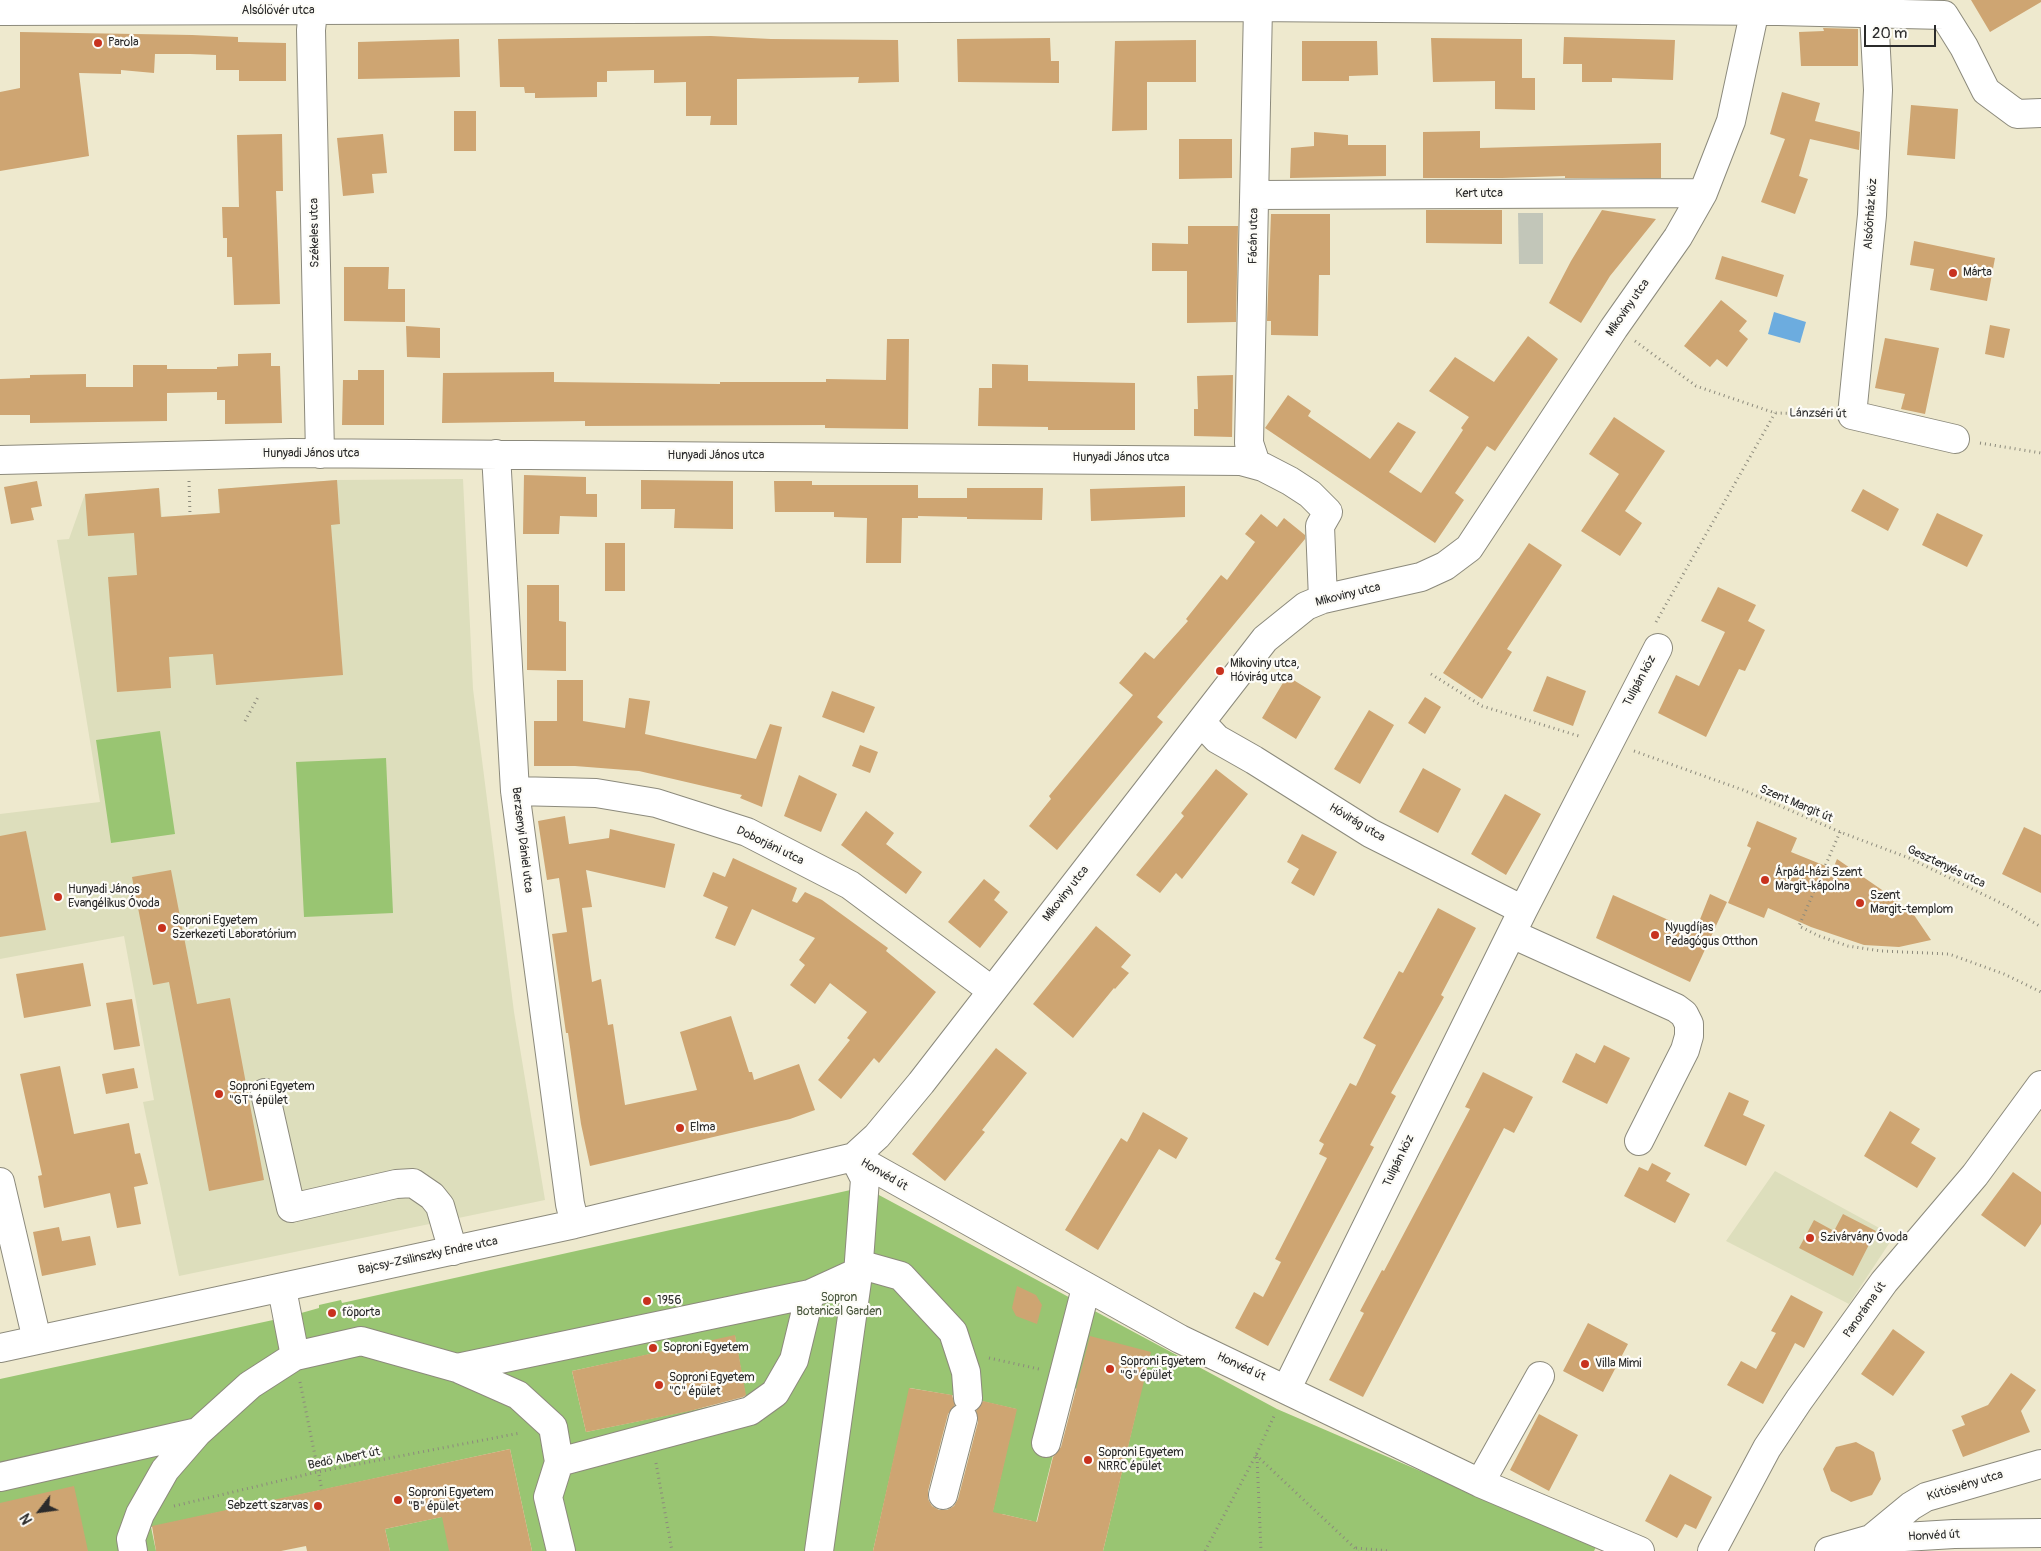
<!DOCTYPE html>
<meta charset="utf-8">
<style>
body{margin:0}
#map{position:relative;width:2041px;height:1551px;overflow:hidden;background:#eee9ce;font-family:Pangolin,sans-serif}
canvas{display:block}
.north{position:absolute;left:15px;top:1486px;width:50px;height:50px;-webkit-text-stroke:4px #fdfcf7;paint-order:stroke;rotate:240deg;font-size:14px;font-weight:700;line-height:20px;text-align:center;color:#2b2b2b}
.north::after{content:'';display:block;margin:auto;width:18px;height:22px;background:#2b2b2b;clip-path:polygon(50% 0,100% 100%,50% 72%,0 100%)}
.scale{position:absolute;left:1864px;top:25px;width:72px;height:22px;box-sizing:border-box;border:2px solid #2b2b2b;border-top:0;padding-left:6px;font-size:15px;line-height:18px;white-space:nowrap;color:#2b2b2b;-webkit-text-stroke:4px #fdfcf7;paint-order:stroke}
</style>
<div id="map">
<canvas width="2041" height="1551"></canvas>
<div class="north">N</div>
<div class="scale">20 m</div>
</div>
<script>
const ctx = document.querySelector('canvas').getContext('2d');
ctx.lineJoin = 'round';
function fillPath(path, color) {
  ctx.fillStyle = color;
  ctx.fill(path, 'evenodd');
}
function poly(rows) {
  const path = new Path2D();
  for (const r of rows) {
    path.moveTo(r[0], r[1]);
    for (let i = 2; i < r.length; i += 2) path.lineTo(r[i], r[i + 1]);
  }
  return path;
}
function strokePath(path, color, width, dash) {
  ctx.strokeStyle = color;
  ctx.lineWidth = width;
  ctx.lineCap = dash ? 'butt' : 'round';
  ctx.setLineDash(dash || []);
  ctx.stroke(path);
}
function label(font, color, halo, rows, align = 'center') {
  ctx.font = font + ' Pangolin,sans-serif';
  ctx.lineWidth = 4.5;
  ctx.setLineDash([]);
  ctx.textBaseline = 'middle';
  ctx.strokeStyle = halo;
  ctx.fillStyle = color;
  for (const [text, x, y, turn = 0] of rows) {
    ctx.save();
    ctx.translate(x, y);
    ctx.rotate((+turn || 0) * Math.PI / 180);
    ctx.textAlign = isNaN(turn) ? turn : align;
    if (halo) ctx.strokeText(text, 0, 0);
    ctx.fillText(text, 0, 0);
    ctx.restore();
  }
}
fillPath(poly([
 [463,479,473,689,514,1012,545,1200,179,1276,143,1102,154,1100,124,936,0,959,0,814,100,802,57,540,69,539,85,494,159,488,162,517,219,513,218,489,337,480],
 [1775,1171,1894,1236,1849,1304,1726,1241]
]), '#dddebc');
fillPath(poly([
 [1518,213,1543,213,1543,264,1519,264]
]), '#c2c6b9');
fillPath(poly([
 [160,731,175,834,111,843,96,740],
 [386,758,393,913,304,917,296,762],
 [864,1187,1277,1409,1596,1547,1594,1551,1103,1551,1138,1404,1070,1387,1031,1543,1032,1521,1002,1514,985,1545,1016,1409,968,1398,910,1388,873,1551,532,1551,510,1449,151,1527,156,1551,88,1551,0,1503,0,1379,287,1317,319,1308,319,1305,341,1300,342,1303],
 [735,1336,746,1399,586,1432,572,1371],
 [474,1510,449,1551,390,1551,385,1529]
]), '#99c572');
fillPath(poly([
 [1774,312,1806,322,1800,343,1768,334]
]), '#6cacdf');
fillPath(poly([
 [1971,0,2041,0,2041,2,1990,32],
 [1823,28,1858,29,1858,66,1801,66,1799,32,1824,31],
 [20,32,192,35,238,37,238,42,286,43,286,81,239,81,239,70,216,70,216,55,190,54,155,54,154,73,121,70,121,74,79,73,89,156,0,171,0,92,20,88],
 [711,36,771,39,898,40,899,82,858,83,859,77,737,79,737,125,710,125,711,116,686,116,686,82,654,83,654,70,607,71,607,82,597,82,597,97,535,98,535,93,525,93,524,87,500,87,498,39],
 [1564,37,1675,40,1673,80,1612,78,1612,82,1582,82,1582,64,1563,64],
 [1050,38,1051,61,1059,61,1059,83,958,82,957,39],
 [1431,38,1522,39,1522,78,1535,78,1535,110,1495,109,1495,81,1433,82],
 [459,39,460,77,358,79,358,42],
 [1196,40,1196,82,1147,82,1147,130,1112,131,1115,41],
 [1302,41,1377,41,1378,75,1349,76,1349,81,1302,81],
 [1782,92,1820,103,1815,121,1860,132,1859,150,1810,139,1799,176,1808,179,1795,214,1761,202,1785,139,1770,134],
 [1911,105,1958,109,1955,159,1907,155],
 [454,111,476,111,476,151,454,151],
 [1480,131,1480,148,1661,143,1661,178,1565,178,1565,176,1502,178,1423,178,1423,132],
 [1314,132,1348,135,1348,145,1386,145,1386,176,1290,178,1291,148,1314,146],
 [282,134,283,191,276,191,280,304,234,305,232,257,227,257,227,238,223,238,222,207,239,207,237,135],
 [383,134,387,173,372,174,374,193,343,196,337,138],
 [1179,139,1232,139,1232,178,1179,179],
 [1426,210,1502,210,1502,244,1426,243],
 [1602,210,1656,219,1610,276,1581,323,1549,303,1571,261],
 [1271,214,1330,214,1330,275,1319,275,1318,336,1271,335,1271,321,1267,321],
 [1188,226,1238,226,1236,322,1187,323,1187,271,1152,271,1152,243,1188,244],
 [1914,241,1995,258,1987,301,1930,290,1934,269,1910,265],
 [1722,256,1784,275,1777,297,1715,279],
 [344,267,389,267,388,289,405,289,405,322,344,321],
 [1721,300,1747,321,1739,331,1748,339,1727,367,1717,359,1710,367,1684,346],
 [1990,325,2010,329,2004,358,1985,354],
 [406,326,440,328,440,358,407,357],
 [1528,336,1558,359,1495,451,1487,446,1455,493,1464,500,1435,543,1265,428,1288,395,1311,411,1308,416,1370,459,1398,422,1416,432,1389,472,1421,493,1463,430,1461,428,1469,417,1429,391,1455,357,1494,382],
 [1885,338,1939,348,1925,414,1901,409,1905,394,1875,388],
 [887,339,909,339,908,429,825,428,825,425,585,426,585,421,442,423,443,373,554,372,554,382,720,384,720,382,826,382,826,379,886,380],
 [271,353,271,366,280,366,282,423,225,424,225,400,217,400,217,392,167,393,167,421,30,423,30,415,0,415,0,379,30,378,30,375,86,374,86,387,133,387,133,365,167,365,167,369,217,369,217,367,238,366,238,354],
 [992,364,1028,365,1028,381,1135,383,1135,430,1048,430,1048,427,978,426,979,388,992,388],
 [358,370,384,370,384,425,342,425,343,380,358,380],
 [1233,375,1232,437,1194,436,1194,409,1198,409,1197,376],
 [1614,417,1665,451,1625,511,1642,523,1620,556,1581,531,1619,474,1589,454],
 [524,475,586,477,586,494,597,494,597,517,560,516,559,534,523,534],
 [337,480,340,524,331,525,343,675,216,685,213,654,169,657,171,688,117,692,108,577,137,575,134,533,88,536,85,494,159,488,161,517,220,513,218,489],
 [641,480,733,481,733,529,674,528,675,509,641,509],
 [37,481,42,506,31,508,34,520,11,524,4,487],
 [774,481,812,481,812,485,918,485,918,498,967,498,967,488,1043,488,1042,520,967,519,967,517,918,516,918,518,902,518,901,563,866,563,867,518,834,517,834,512,775,512],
 [1185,486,1185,517,1091,521,1090,489],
 [1863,489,1899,509,1888,531,1851,511],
 [1937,513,1983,535,1967,567,1922,545],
 [1261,514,1277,527,1284,518,1305,535,1305,539,1157,717,1163,722,1057,850,1029,826,1051,799,1049,796,1133,695,1119,683,1145,652,1154,659,1188,621,1186,619,1221,575,1227,580,1255,542,1245,534],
 [605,543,625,543,625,591,605,591],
 [1529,543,1562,565,1507,649,1512,652,1482,699,1443,673],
 [527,585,559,585,559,621,566,622,566,671,527,670],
 [1718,587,1756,605,1748,621,1765,630,1745,671,1739,669,1706,737,1658,713,1676,675,1699,686,1725,632,1701,621],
 [1287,676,1321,697,1296,739,1262,718],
 [1547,676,1586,691,1573,726,1533,711],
 [557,680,583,680,583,721,625,728,629,698,650,701,645,734,756,759,770,724,782,727,762,807,740,798,742,795,639,771,575,766,534,766,534,721,557,721],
 [832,691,875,707,864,733,822,717],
 [1425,697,1441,707,1425,734,1408,723],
 [1369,710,1394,725,1360,784,1334,769],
 [860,745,878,752,870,773,852,766],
 [1423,768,1461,789,1438,833,1399,812],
 [1216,769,1248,794,1182,879,1176,873,1160,893,1136,875,1184,816,1181,813],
 [799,775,837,794,821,832,784,816],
 [1505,794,1541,814,1506,875,1471,854],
 [866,811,894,833,886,844,922,872,906,894,841,845],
 [565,816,569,844,609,838,610,829,675,844,665,888,586,870,592,907,582,908,592,982,601,979,608,1025,613,1024,625,1105,697,1090,680,1032,731,1016,749,1072,752,1072,754,1080,799,1064,815,1110,790,1119,590,1166,581,1124,568,1033,566,1033,552,934,567,932,559,878,547,880,538,821],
 [1757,821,1797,838,1791,852,1833,869,1837,859,1885,892,1914,915,1931,940,1899,947,1864,945,1811,927,1768,908,1764,918,1728,903,1751,848,1747,846],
 [2024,827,2041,835,2041,893,2002,874],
 [26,831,46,930,0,937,0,836],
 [1302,834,1337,852,1314,896,1291,883,1299,869,1287,862],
 [733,858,797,888,792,901,797,903,805,892,822,900,888,948,886,951,936,992,879,1063,874,1058,841,1099,818,1080,850,1040,847,1038,867,1012,830,983,815,1004,790,985,805,965,799,960,815,938,752,909,735,946,715,938,728,907,703,896,713,872,725,877],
 [171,870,197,1004,230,998,264,1180,209,1191,169,982,153,985,132,877],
 [984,879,1000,892,994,900,1008,912,980,948,948,922],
 [1710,894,1727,902,1690,982,1596,938,1613,895,1695,932],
 [1438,908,1476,928,1441,995,1444,997,1391,1093,1396,1096,1370,1145,1374,1147,1268,1346,1235,1328,1254,1292,1263,1297,1281,1262,1275,1259,1327,1158,1319,1154,1324,1144,1319,1141,1350,1083,1356,1086,1376,1045,1363,1038,1399,971,1403,973],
 [1096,926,1131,955,1121,967,1129,973,1115,989,1114,988,1073,1038,1033,1004],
 [83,963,91,1006,24,1018,16,974],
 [132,999,140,1046,114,1050,106,1003],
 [1604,1045,1630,1058,1607,1104,1562,1082,1576,1053,1595,1063],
 [996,1048,1027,1073,982,1130,985,1132,945,1181,912,1154],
 [60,1066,74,1134,129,1123,135,1154,140,1153,148,1184,134,1187,141,1224,117,1228,110,1193,44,1208,38,1176,42,1175,20,1074],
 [134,1068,138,1088,106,1094,102,1074],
 [1483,1072,1533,1097,1514,1133,1504,1128,1363,1397,1329,1380,1364,1313,1360,1311,1382,1270,1384,1271,1470,1109,1465,1107],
 [1729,1092,1749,1101,1743,1115,1765,1125,1746,1166,1704,1146],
 [1890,1111,1920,1129,1911,1143,1936,1158,1917,1188,1864,1156],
 [1143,1112,1188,1138,1176,1159,1159,1149,1098,1250,1065,1230,1121,1138,1127,1142],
 [1652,1163,1671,1173,1666,1181,1690,1194,1675,1223,1624,1196,1639,1167,1648,1171],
 [2013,1172,2041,1192,2041,1224,2025,1247,1981,1215],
 [1843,1214,1876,1231,1853,1276,1799,1248,1814,1220,1834,1231],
 [59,1227,62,1241,90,1236,96,1265,42,1276,33,1232],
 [1017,1286,1036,1295,1042,1305,1037,1324,1016,1316,1012,1308],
 [1791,1295,1823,1312,1804,1348,1795,1343,1763,1404,1727,1385,1741,1361,1756,1369,1776,1333,1771,1331],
 [1588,1323,1628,1344,1603,1392,1563,1371],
 [1893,1329,1925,1352,1893,1396,1861,1374],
 [735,1335,746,1395,743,1397,690,1411,586,1432,572,1371],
 [1090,1336,1151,1352,1103,1551,873,1551,909,1388,952,1395,955,1405,948,1414,928,1491,928,1499,932,1506,939,1510,947,1510,954,1506,958,1499,978,1422,976,1411,983,1401,1017,1409,993,1512,1037,1522,1053,1457,1061,1447],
 [2011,1373,2036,1390,2021,1411,2030,1432,1963,1457,1952,1430,1965,1425,1961,1416,1988,1405],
 [1539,1414,1578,1435,1549,1491,1510,1470],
 [1856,1442,1874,1452,1881,1479,1872,1495,1851,1502,1831,1491,1823,1469,1836,1447],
 [510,1449,532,1551,449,1551,442,1517,385,1529,390,1551,307,1551,306,1546,281,1551,156,1551,152,1526],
 [1670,1474,1712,1497,1696,1529,1685,1524,1677,1538,1645,1521],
 [74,1486,88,1551,0,1551,0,1503]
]), '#cea572');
const minor = poly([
 [0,11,1247,7,1778,11,1944,15,1964,47,1986,91,2017,114,2041,113],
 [313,11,311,30,320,454],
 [1874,14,1878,90,1872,215,1852,415,1955,439],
 [1255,195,1703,193],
 [496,454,515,791,570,1204,575,1224],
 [0,460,292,453,1241,461,1263,467,1290,481,1310,494,1328,512,1320,526,1323,599],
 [1256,464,1249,443,1258,7],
 [1201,722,1217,739,1254,760,1370,833,1523,910],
 [515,791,596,793,656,803,747,832,850,885,991,990],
 [1512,934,1676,1008,1684,1014,1689,1024,1689,1036,1685,1050,1639,1141],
 [265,1093,291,1208,396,1184,413,1183,432,1196,440,1206,453,1251],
 [854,1157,1180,1339,1480,1483,1640,1551],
 [0,1182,37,1340],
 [282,1289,295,1356],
 [0,1348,575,1224,854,1157,877,1136,921,1083,1265,639,1306,606,1323,599,1421,577,1445,566,1469,548,1614,328,1678,237,1703,193,1731,121,1757,0],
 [457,1368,810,1294,869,1267,901,1276,953,1332,966,1372,968,1398],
 [1287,1388,1523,910,1658,648],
 [1046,1443,1086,1288],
 [559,1462,750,1411,775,1393,794,1360,810,1294],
 [0,1477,198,1432],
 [1480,1483,1540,1376],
 [943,1495,963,1418],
 [1871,1539,1911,1506,1926,1497,2041,1464],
 [133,1551,131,1539,140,1514,165,1470,198,1432,250,1385,295,1356,361,1341,457,1368,518,1395,553,1427,559,1462,548,1497,561,1551],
 [819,1551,858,1274,865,1179,854,1157],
 [1712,1551,1767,1448,1799,1400,1884,1282,1975,1175,2041,1085],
 [1829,1551,1871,1539,1954,1534,2041,1533]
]);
strokePath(minor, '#8c8a7c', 30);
strokePath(poly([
 [1635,341,1696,386,1775,413,1826,414],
 [1980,443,2041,453],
 [189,481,190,515],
 [1656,622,1775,413],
 [1431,674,1482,706,1582,737],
 [245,721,258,697],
 [1634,751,1743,790,1840,832,1909,858,2007,906,2041,927],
 [1840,832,1799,926,1819,936,1848,946,1881,951,1949,954,2004,974,2041,992],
 [989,1358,1039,1369],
 [300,1382,322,1490],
 [1256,1455,1358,1551],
 [1257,1457,1261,1551],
 [656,1463,672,1551],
 [174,1506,317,1472,520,1433],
 [1356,1548,1389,1551],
 [1205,1551,1256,1455,1275,1414]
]), '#8c8a7c', 3, [1, 4]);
strokePath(minor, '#fff', 28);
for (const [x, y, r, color] of [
 [98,43,5,"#c8321e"],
 [1953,273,5,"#c8321e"],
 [1220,671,5,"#c8321e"],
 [1765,880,5,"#c8321e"],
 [58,897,5,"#c8321e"],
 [1860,903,5,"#c8321e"],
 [162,928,5,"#c8321e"],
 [1655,935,5,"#c8321e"],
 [219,1094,5,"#c8321e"],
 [680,1128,5,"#c8321e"],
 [1810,1238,5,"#c8321e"],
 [647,1301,5,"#c8321e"],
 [332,1313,5,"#c8321e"],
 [653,1348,5,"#c8321e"],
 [1585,1364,5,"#c8321e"],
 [1110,1369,5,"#c8321e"],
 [659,1385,5,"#c8321e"],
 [1088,1460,5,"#c8321e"],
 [398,1500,5,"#c8321e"],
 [318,1506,5,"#c8321e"]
]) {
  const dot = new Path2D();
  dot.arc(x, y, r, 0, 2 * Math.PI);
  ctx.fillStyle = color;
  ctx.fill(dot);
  strokePath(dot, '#fdfcf7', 2);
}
label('12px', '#2b2b2b', '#fdfcf7', [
 ["Alsólövér utca",278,11],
 ["Kert utca",1479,194],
 ["Alsóőrház köz",1871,214,-86],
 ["Székeles utca",315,233,-91],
 ["Fácán utca",1254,236,-89],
 ["Mikoviny utca",1628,308,-55],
 ["Lánzséri út",1818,414,1],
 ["Hunyadi János utca",311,454],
 ["Hunyadi János utca",716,456],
 ["Hunyadi János utca",1121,458],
 ["Mikoviny utca",1348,595,-14],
 ["Tulipán köz",1640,681,-62],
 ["Szent Margit út",1796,804,23],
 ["Hóvirág utca",1357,823,31],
 ["Berzsenyi Dániel utca",522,840,83],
 ["Doborjáni utca",770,846,26],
 ["Gesztenyés utca",1946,867,25],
 ["Mikoviny utca",1066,894,-52],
 ["Tulipán köz",1399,1161,-64],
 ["Honvéd út",884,1175,30],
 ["Bajcsy-Zsilinszky Endre utca",428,1256,-12],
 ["Panoráma út",1865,1310,-55],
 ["Honvéd út",1241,1367,25],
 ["Bedő Albert út",344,1459,-11],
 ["Kútösvény utca",1965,1486,-17],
 ["Honvéd út",1934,1536,-3]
]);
label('12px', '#2b2b2b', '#fdfcf7', [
 ["Parola",108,43],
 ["Márta",1963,273],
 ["Mikoviny utca,",1230,664],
 ["Hóvirág utca",1230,678],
 ["Árpád-házi Szent",1775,873],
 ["Margit-kápolna",1775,887],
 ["Hunyadi János",68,890],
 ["Evangélikus Óvoda",68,904],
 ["Szent",1870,896],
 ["Margit-templom",1870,910],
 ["Soproni Egyetem",172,921],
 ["Szerkezeti Laboratórium",172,935],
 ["Nyugdíjas",1665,928],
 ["Pedagógus Otthon",1665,942],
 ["Soproni Egyetem",229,1087],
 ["\"GT\" épület",229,1101],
 ["Elma",690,1128],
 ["Szivárvány Óvoda",1820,1238],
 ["1956",657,1301],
 ["főporta",342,1313],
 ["Soproni Egyetem",663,1348],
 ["Soproni Egyetem",1120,1362],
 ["\"G\" épület",1120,1376],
 ["Villa Mimi",1595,1364],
 ["Soproni Egyetem",669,1378],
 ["\"C\" épület",669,1392],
 ["Soproni Egyetem",1098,1453],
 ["NRRC épület",1098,1467],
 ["Soproni Egyetem",408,1493],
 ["\"B\" épület",408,1507],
 ["Sebzett szarvas",308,1506,"right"]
], 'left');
label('12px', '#4c5940', '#fdfcf7', [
 ["Sopron",839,1298],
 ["Botanical Garden",839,1312]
]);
</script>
